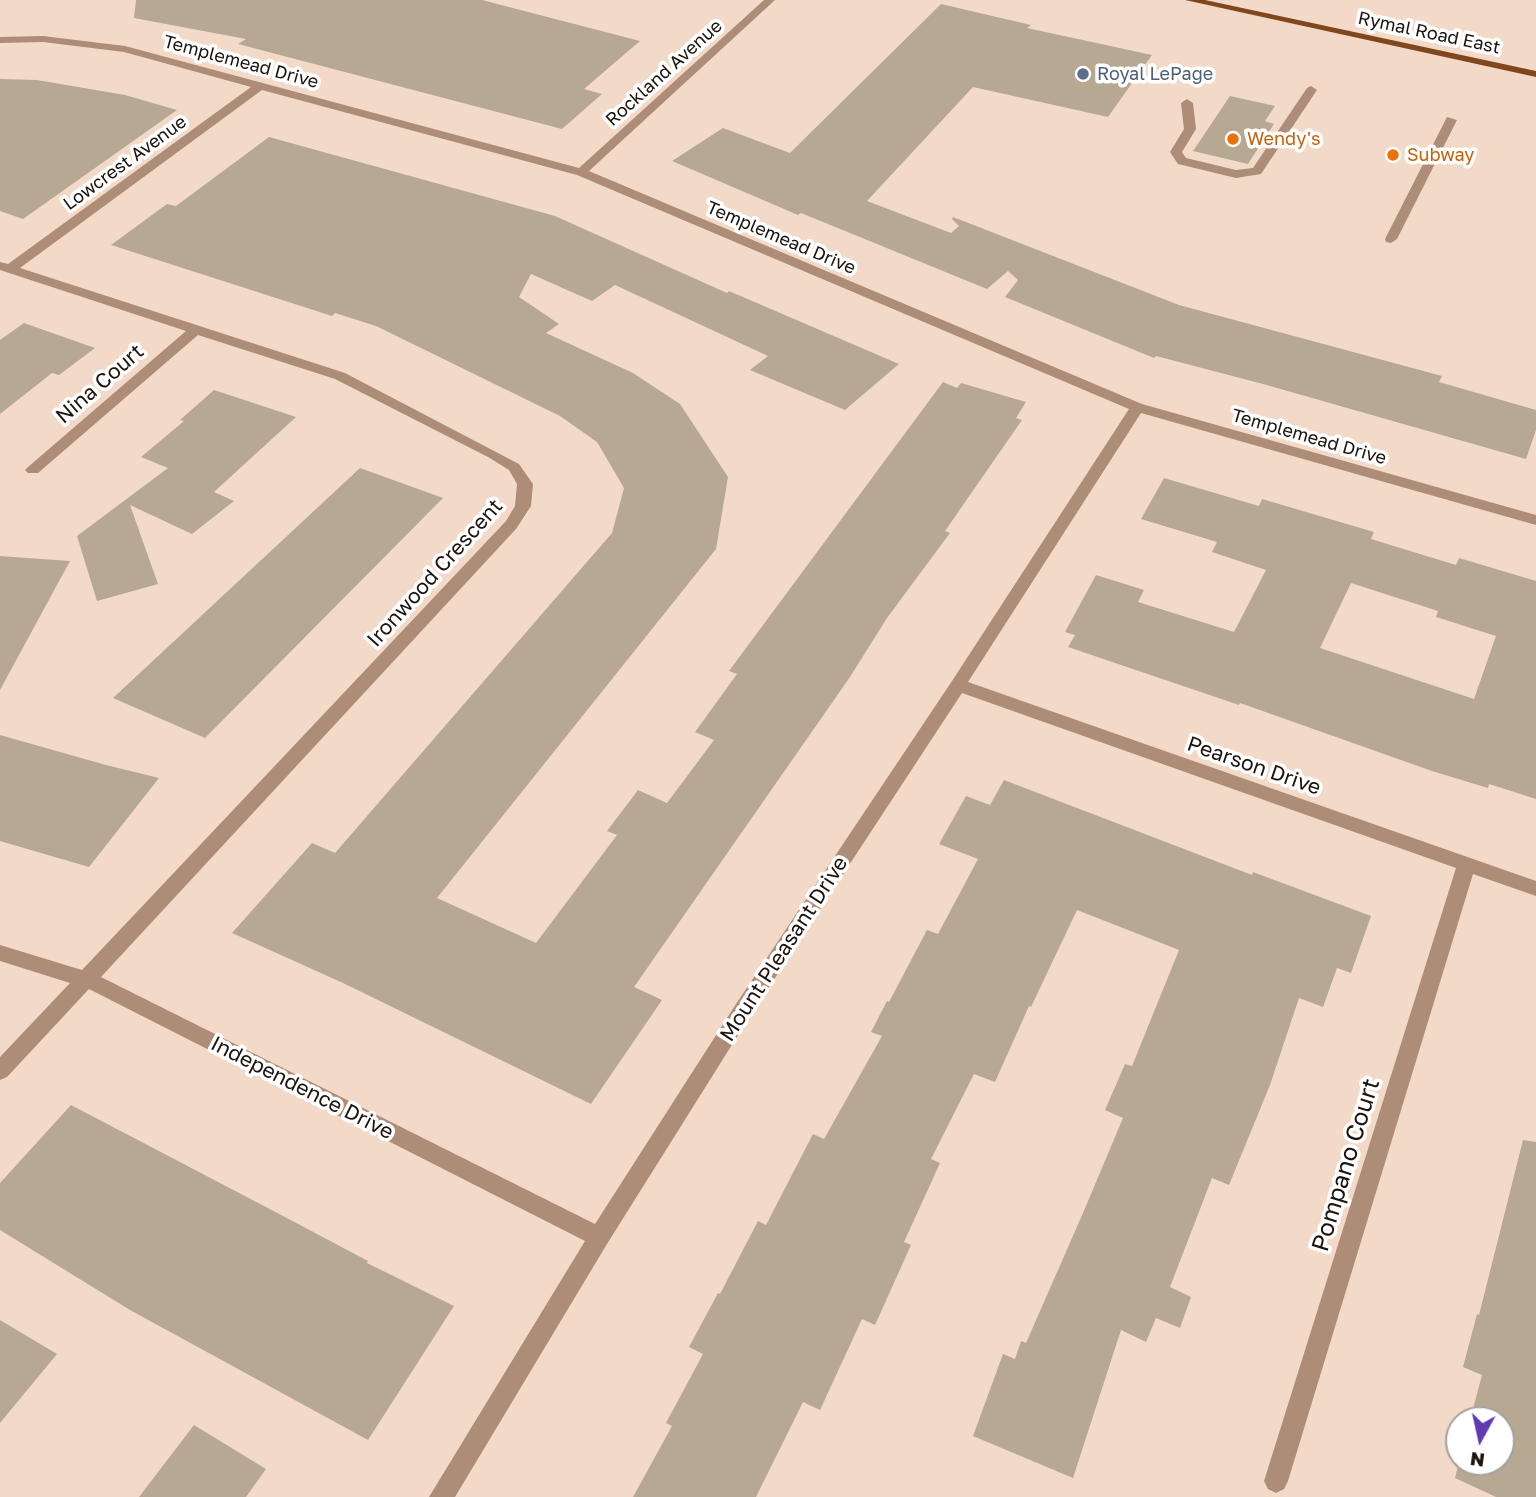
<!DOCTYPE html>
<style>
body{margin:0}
#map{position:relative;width:1536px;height:1497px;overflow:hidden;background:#f3dac8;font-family:"Golos Text",sans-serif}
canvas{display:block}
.north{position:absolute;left:1445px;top:1406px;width:70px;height:70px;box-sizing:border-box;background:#fff;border:2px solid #a4a19e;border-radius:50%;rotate:188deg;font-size:19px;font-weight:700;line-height:28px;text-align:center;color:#1b130d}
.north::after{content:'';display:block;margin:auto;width:24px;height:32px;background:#613ab2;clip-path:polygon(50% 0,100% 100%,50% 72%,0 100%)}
</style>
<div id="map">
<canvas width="1536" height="1497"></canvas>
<div class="north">N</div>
</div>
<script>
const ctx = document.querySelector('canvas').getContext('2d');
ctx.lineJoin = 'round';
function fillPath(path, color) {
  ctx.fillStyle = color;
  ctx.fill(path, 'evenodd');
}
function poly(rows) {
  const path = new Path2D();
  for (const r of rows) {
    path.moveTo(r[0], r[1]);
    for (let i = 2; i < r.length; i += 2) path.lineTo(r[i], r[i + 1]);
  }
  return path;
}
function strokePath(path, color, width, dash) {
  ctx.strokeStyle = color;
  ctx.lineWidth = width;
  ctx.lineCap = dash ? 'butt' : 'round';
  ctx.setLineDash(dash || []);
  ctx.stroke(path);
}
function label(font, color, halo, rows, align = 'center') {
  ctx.font = font + ' "Golos Text",sans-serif';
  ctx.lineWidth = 7;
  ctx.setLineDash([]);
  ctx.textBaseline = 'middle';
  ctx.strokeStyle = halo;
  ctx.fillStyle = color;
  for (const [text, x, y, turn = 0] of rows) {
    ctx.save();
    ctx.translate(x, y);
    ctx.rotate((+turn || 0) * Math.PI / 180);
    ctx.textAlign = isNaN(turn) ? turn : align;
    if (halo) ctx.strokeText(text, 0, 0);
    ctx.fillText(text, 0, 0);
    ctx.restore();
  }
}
fillPath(poly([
 [136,0,482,0,640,41,584,89,602,94,562,129,238,44,246,39,134,18],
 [941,4,1031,25,1027,28,1152,55,1108,117,973,87,867,201,951,233,959,226,952,219,953,217,1179,305,1442,376,1439,382,1536,410,1536,430,1526,459,1263,384,1156,356,1154,358,1005,297,1018,280,1008,271,987,289,801,213,798,215,672,161,723,128,790,153],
 [0,79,37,80,125,95,177,110,23,219,0,211],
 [1230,96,1275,106,1265,121,1274,124,1248,164,1193,151],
 [269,137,555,216,727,293,729,291,899,364,845,410,750,370,768,356,615,285,592,301,531,274,519,297,559,324,546,333,633,373,680,404,728,477,716,549,437,898,536,943,617,835,607,831,638,790,667,803,714,740,695,732,737,674,729,671,943,382,957,388,961,383,1026,402,1016,418,1022,420,945,531,950,533,887,618,850,677,634,987,662,1000,591,1104,343,983,232,933,312,843,335,853,612,533,624,488,597,442,560,416,376,326,335,313,332,316,111,245,167,204,176,206],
 [24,323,95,348,59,375,52,373,0,414,0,340],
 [214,390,296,417,214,492,234,501,192,534,130,505,158,584,97,601,77,536,168,468,141,457,184,421,180,420],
 [360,468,443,498,205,738,113,698],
 [1164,478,1259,506,1262,499,1374,532,1371,539,1456,565,1459,558,1536,581,1536,799,1489,784,1488,788,1432,771,1240,703,1239,705,1068,647,1075,635,1065,632,1096,575,1144,590,1138,602,1234,632,1266,570,1212,552,1217,542,1141,519],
 [1351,583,1438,611,1436,617,1496,636,1474,699,1320,648],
 [0,556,70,561,0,690],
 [0,735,106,765,159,778,89,867,0,841],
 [1004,780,1252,875,1253,872,1371,916,1351,973,1337,968,1323,1007,1299,998,1270,1085,1229,1185,1212,1178,1170,1287,1191,1297,1180,1328,1156,1318,1146,1342,1121,1330,1073,1478,973,1436,1003,1354,1015,1359,1021,1341,1026,1343,1083,1213,1123,1118,1105,1110,1125,1064,1132,1066,1179,950,1077,910,1031,1007,1029,1006,995,1082,974,1074,931,1159,940,1163,904,1242,911,1245,875,1325,862,1319,820,1410,803,1402,756,1497,633,1497,672,1426,666,1423,703,1354,689,1347,718,1293,720,1294,758,1221,766,1225,813,1134,824,1139,882,1036,871,1032,887,1001,889,1002,927,930,938,934,978,859,939,844,966,796,990,805],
 [71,1105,285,1217,368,1261,367,1263,454,1306,368,1440,130,1310,0,1230,0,1183],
 [1523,1140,1536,1142,1536,1497,1496,1497,1455,1478,1459,1462,1501,1462,1501,1420,1470,1420,1482,1375,1463,1367,1477,1314,1479,1315],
 [0,1320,57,1354,0,1423],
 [194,1425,266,1469,246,1497,139,1497]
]), '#b7a891');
fillPath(poly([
 [764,0,775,0,589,171,1142,404,1536,515,1536,525,1141,413,968,682,1536,881,1536,896,1473,874,1288,1481,1284,1489,1276,1493,1268,1489,1264,1481,1456,868,962,693,750,1016,607,1244,455,1497,429,1497,585,1241,89,989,7,1077,0,1080,0,1057,70,983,0,961,0,945,82,970,506,521,515,506,517,484,509,470,488,457,335,379,198,335,38,473,28,473,25,470,28,467,186,331,0,270,0,262,8,264,251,87,124,52,43,42,0,43,0,37,43,36,125,46,579,168,764,0],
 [262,90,577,175,1129,409,952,681,736,1004,595,1224,101,977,516,529,531,506,533,484,519,464,345,373,20,268,262,90],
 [1311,86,1317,90,1261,174,1236,178,1178,164,1170,152,1184,129,1181,103,1187,99,1193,103,1196,129,1182,152,1186,158,1236,170,1253,168,1307,88,1311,86],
 [1447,117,1457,120,1397,239,1391,243,1386,242,1385,239,1447,117]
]), '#ae8d78');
fillPath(poly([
 [1185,0,1205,0,1536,71,1536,77,1185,0]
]), '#80471d');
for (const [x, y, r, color] of [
 [1083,74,7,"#5c6f8a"],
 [1233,139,7,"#e8710a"],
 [1393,155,7,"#e8710a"]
]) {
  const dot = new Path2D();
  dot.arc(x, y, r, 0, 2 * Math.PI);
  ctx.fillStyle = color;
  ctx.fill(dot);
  strokePath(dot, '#fff', 2.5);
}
label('18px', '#1b130d', '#fff', [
 ["Rymal Road East",1429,33,12],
 ["Templemead Drive",241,62,15],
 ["Rockland Avenue",664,73,-42],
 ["Lowcrest Avenue",125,163,-36],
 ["Templemead Drive",781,238,23],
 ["Templemead Drive",1309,437,16]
]);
label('18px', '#4e5e75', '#fff', [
 ["Royal LePage",1097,74]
], 'left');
label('18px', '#c56008', '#fff', [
 ["Wendy's",1247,139],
 ["Subway",1407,155]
], 'left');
label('21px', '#1b130d', '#fff', [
 ["Nina Court",100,384,-41],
 ["Ironwood Crescent",435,573,-48],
 ["Pearson Drive",1254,766,19],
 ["Mount Pleasant Drive",784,949,-57],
 ["Independence Drive",302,1088,27]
]);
label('24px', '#1b130d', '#fff', [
 ["Pompano Court",1346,1165,-73]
]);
</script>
